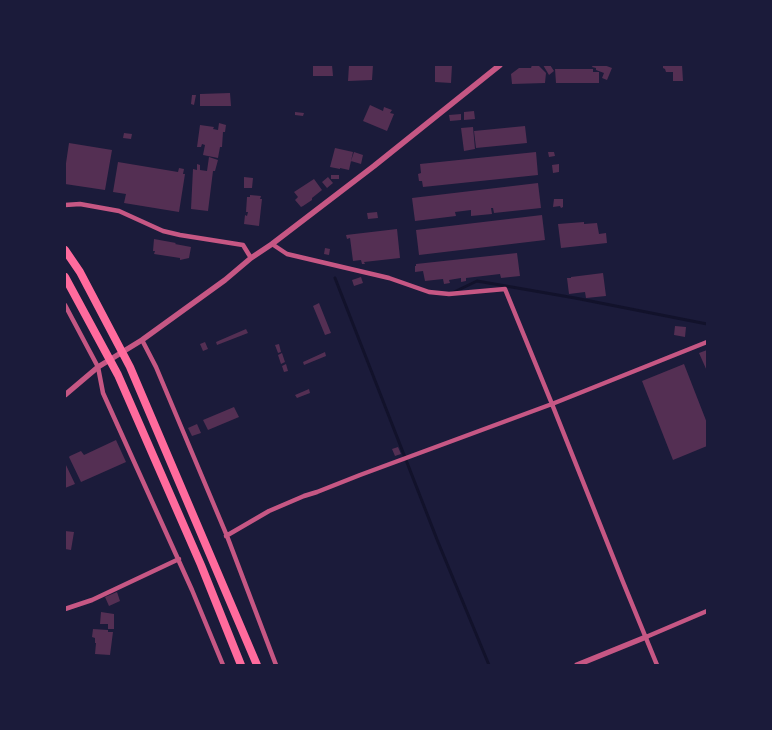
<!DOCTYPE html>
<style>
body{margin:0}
#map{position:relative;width:772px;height:730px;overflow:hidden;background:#1b1b3a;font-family:"Work Sans",sans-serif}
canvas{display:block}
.frame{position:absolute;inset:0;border:66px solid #1b1b3a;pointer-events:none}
</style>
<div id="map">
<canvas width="772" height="730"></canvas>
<div class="frame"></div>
</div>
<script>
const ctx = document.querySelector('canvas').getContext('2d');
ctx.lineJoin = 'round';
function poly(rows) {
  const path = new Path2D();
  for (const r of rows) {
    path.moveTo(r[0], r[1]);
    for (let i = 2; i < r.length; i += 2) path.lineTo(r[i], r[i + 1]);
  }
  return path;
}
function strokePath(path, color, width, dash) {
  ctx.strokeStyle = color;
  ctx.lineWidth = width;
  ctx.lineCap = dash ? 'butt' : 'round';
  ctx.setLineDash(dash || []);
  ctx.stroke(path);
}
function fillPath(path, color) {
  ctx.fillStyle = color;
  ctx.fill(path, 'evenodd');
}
strokePath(poly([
 [335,278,438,542,489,665],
 [452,293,477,281,575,298,707,324]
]), '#12122b', 3);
fillPath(poly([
 [313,65,332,65,333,76,313,76],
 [349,65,373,65,372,80,348,81],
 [435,65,452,65,451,83,435,82],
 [532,65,538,65,546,73,545,83,512,84,511,74,519,68,531,68],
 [543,65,550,65,554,71,549,75],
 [593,65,604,65,612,68,607,80,602,78,604,73,596,70,596,68,592,67],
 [663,65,682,65,683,81,673,81,673,72,666,72,665,69,663,68],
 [555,69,593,69,593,72,599,72,599,83,556,83],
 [230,93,231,106,200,106,200,94],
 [192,95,196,95,194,105,191,104],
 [370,105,383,111,384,107,392,110,390,113,394,114,387,131,363,121],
 [474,111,475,119,464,120,464,112],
 [295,112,304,113,303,116,295,115],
 [461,114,461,120,450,121,449,115],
 [219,123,226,125,225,132,223,132,222,147,220,147,218,158,203,155,205,145,202,144,201,147,197,147,200,125,214,127,213,129,218,130],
 [525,126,527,143,476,148,474,131],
 [473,127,475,149,464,151,461,128],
 [124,133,132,134,131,139,123,138],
 [69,143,112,150,105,190,65,184,65,170],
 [335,148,353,152,349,170,340,168,340,169,330,167],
 [354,152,363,155,361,164,351,161],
 [536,152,538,175,423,187,422,181,419,181,418,174,421,173,420,164],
 [548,152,554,152,555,156,549,157],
 [209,157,218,160,215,171,213,171,208,211,191,209,193,169,197,170,197,164,200,165,200,170,207,171],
 [118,162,178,172,179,168,184,169,183,174,185,174,179,212,124,203,126,194,113,192],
 [559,164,559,172,553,173,552,165],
 [331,175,339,175,339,179,331,179],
 [244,177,253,178,252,188,244,188],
 [328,177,333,183,327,188,322,182],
 [314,179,322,190,312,198,312,200,303,206,301,207,295,200,298,197,294,192],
 [538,183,541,208,494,213,493,208,491,208,492,214,471,216,471,210,455,212,456,216,415,221,412,198],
 [250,195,261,196,260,199,262,199,259,226,244,224,245,215,247,216,248,212,246,212,247,197,250,197],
 [554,199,563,199,563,207,561,208,560,206,553,207],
 [377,212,378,218,368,219,367,213],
 [542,215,545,240,419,255,416,230],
 [584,222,584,224,597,223,599,234,606,233,607,243,561,248,558,224],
 [397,229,400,258,364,262,365,264,362,264,361,260,353,261,350,238,347,239,346,235],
 [154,239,176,243,175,244,191,247,189,258,180,260,180,258,154,254,155,251,153,251],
 [325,248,330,249,329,255,324,254],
 [517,253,520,276,501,278,500,274,466,278,466,281,461,282,461,278,449,280,450,283,444,284,443,279,425,281,423,271,415,272,415,266,416,266,416,264],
 [603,273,606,296,586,298,585,292,569,294,567,278,571,278,571,277],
 [361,277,363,283,354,286,352,280],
 [319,303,331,333,325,335,313,306],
 [675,326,686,327,685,337,674,335],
 [246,329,248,333,217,345,216,342],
 [205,342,208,349,203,351,200,344],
 [279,344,281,352,278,353,275,345],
 [707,350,707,371,699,353],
 [325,352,326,356,304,365,303,362],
 [282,353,285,362,281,364,278,355],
 [286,364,288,371,284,372,282,366],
 [684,364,707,423,707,446,673,460,642,381],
 [309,389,310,393,297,398,295,395],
 [234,407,239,417,208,430,203,420],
 [197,424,201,433,192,436,188,428],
 [116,440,126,462,81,482,69,457,70,456,81,451,84,455],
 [398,447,401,454,395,456,392,449],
 [65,463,75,484,65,488],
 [65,531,74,532,71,550,65,549],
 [117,592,120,601,109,606,105,597],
 [101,612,114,614,114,629,108,629,108,624,100,624],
 [93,629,108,630,108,632,113,632,110,655,95,654,96,643,95,643,95,638,92,637]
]), '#542f53');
strokePath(poly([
 [65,205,80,204,119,211,163,231,180,235,243,245,251,258],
 [272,244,287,254,389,278,429,292,449,294,505,289,552,404,623,582,657,665],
 [65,305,98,367,103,393,192,590,223,665],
 [142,340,156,367,227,536,276,665],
 [226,536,269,511,304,496,317,492,360,475,552,404,707,342],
 [65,609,92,600,179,559],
 [646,637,707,611]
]), '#c65784', 4.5);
strokePath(poly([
 [65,395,98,367,142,340,225,280,251,258,272,244,374,166,500,65],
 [577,665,646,637]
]), '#c65784', 5.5);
strokePath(poly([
 [65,250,80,272,130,367,257,665],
 [65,277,118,375,201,565,241,665]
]), '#ff6b9d', 8);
</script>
